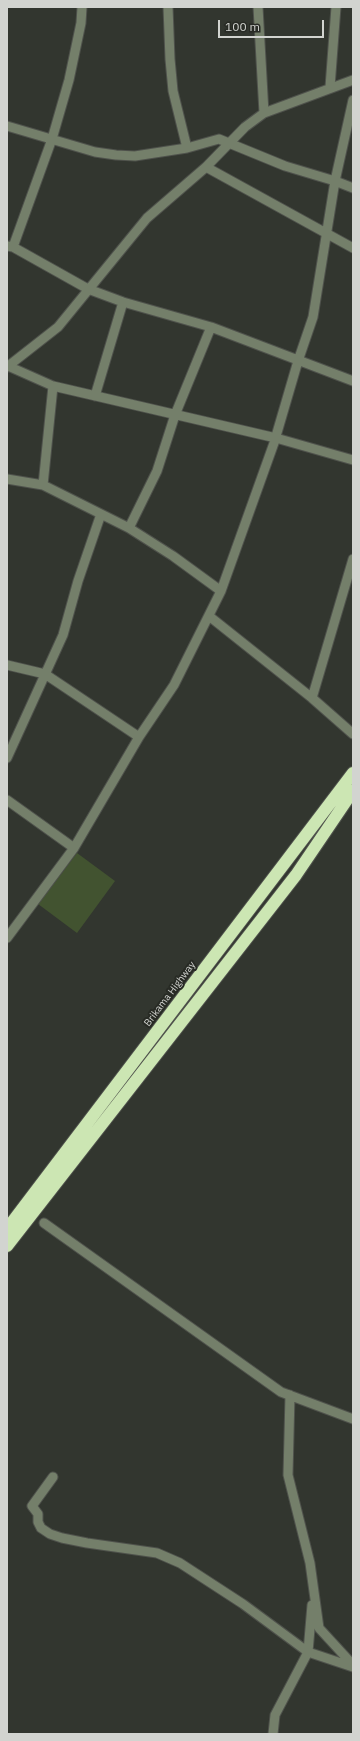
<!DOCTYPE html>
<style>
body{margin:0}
#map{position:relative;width:360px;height:1741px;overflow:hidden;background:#32362f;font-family:"IBM Plex Sans",sans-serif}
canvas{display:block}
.frame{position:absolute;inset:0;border:8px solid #d2d4d0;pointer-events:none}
.scale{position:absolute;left:218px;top:20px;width:106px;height:18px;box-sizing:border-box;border:2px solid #d2d4d0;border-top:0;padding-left:5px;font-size:12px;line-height:14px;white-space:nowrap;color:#d2d4d0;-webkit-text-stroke:3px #282b25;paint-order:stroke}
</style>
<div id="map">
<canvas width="360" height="1741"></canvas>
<div class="frame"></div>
<div class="scale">100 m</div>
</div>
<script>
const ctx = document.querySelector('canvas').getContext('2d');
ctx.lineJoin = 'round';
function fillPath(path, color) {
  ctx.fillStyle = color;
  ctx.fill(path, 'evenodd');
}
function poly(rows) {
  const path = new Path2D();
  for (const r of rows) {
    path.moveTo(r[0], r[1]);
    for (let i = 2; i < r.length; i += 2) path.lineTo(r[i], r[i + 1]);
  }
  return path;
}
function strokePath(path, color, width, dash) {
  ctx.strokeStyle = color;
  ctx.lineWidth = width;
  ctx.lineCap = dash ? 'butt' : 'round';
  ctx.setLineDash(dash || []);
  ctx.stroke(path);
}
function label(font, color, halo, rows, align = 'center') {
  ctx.font = font + ' "IBM Plex Sans",sans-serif';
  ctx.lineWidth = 4;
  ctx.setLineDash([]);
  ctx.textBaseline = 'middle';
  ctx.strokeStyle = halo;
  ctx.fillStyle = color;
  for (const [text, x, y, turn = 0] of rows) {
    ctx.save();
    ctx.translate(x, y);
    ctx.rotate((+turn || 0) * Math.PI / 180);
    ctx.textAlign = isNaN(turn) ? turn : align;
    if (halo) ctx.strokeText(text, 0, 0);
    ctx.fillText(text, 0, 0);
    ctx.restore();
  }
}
fillPath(poly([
 [77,853,115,881,77,933,38,904]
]), '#425330');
const minor = poly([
 [168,7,170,59,173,91,187,148],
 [258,7,264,113],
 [330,87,336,7],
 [7,126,95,152,116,155,135,156,187,148,219,139,285,166,335,181,353,188],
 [206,167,353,248],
 [7,246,13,247,88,289,123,302,211,327,353,381],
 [13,247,52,139,69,80,81,23,82,7],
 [8,366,53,386,276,438,353,460],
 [7,367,58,327,147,218,206,167,245,127,264,113,353,80],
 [95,396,123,302],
 [7,479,43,485,129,528,173,556,221,591],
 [43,485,53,386],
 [129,528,157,471,175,415,211,327],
 [209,616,312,698,353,734],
 [7,665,45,674,139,737],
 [312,698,353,559],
 [7,758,63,635,78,581,101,514],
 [7,800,74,848],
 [7,938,74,848,139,737,174,685,221,591,274,443,298,361,313,317,335,181,353,100],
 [44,1223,281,1392,353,1419],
 [290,1395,288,1475,310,1563,319,1628,353,1665],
 [53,1477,32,1506,38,1514,38,1522,41,1528,50,1534,62,1538,87,1543,157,1553,180,1563,243,1604,308,1652,353,1667],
 [273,1734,275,1715,308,1652,312,1605]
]);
const highway = poly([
 [7,1229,353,773],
 [7,1246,296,875,353,791]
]);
strokePath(minor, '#4f524c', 11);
strokePath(highway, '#4f524c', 14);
strokePath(minor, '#747f6a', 9);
strokePath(highway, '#cce6b3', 12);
label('10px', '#d2d4d0', '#282b25', [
 ["Brikama Highway",170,994,-53]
]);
</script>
